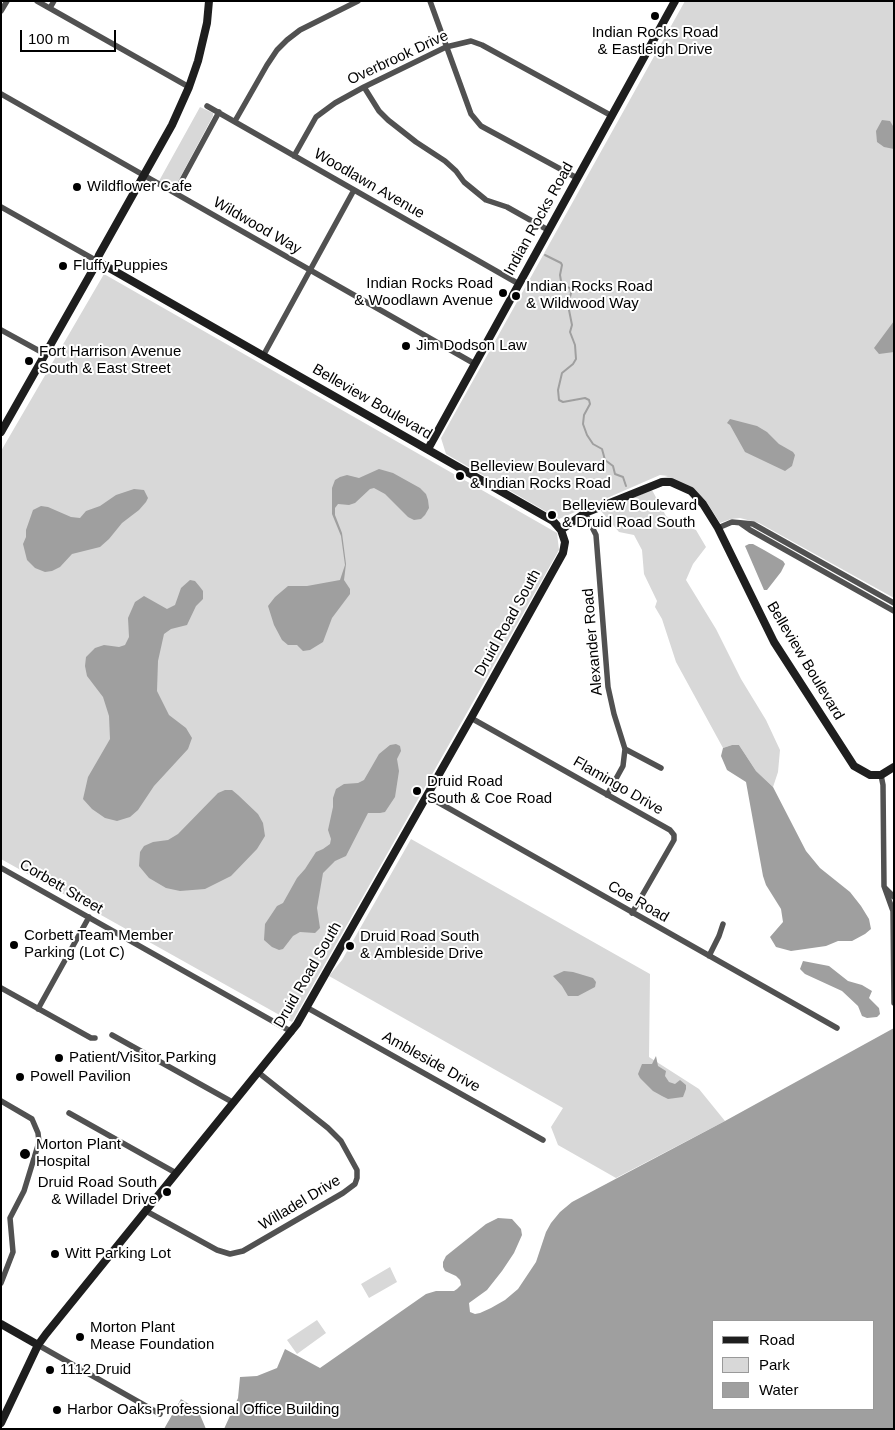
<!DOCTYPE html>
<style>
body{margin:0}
#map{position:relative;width:895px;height:1430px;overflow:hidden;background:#fff;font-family:Arial,sans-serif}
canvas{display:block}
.frame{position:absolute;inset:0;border:2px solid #000;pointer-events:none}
.legend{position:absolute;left:712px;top:1320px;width:162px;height:90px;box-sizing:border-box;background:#fff;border:1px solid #999;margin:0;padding:6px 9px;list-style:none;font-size:15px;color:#000}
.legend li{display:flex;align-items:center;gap:10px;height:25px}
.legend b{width:25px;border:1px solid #999}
.scale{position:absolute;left:20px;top:30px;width:96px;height:22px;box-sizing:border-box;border:2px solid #000;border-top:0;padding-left:6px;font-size:15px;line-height:18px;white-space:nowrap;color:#000;-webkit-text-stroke:4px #fff;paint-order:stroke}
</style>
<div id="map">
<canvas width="895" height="1430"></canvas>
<div class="frame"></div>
<ul class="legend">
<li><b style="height:6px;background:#1e1e1e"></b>Road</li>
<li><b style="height:14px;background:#d8d8d8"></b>Park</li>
<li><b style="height:14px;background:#9f9f9f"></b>Water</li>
</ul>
<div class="scale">100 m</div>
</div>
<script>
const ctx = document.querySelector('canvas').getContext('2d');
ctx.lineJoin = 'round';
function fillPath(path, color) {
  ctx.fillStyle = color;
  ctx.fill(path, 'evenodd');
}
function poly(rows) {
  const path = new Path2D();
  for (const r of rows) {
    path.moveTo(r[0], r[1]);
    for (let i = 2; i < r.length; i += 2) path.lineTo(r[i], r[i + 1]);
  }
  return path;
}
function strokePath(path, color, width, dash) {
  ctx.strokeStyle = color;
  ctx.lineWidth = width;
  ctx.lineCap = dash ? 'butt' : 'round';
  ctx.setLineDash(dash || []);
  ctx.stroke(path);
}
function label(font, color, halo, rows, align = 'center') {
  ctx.font = font + ' Arial,sans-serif';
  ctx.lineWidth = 4;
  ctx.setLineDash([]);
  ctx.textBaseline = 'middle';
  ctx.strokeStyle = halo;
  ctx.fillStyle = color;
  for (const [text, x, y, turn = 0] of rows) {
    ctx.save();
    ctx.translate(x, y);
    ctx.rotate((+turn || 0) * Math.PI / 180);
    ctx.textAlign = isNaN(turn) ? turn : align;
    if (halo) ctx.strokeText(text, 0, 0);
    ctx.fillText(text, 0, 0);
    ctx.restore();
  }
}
fillPath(poly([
 [685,1,894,1,894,598,759,523,740,518,731,519,720,523,706,501,693,488,672,479,658,479,668,476,660,475,559,519,446,454,441,438],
 [200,107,213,113,213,116,176,185,170,187,159,181],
 [104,274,557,533,559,550,292,1022,1,859,1,451],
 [652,490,666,516,679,524,696,530,706,547,693,564,686,580,716,629,741,679,766,720,780,750,778,772,773,787,756,771,739,745,732,745,723,748,676,662,662,619,655,607,657,601,644,574,642,550,634,535,619,532,601,511],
 [411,839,650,974,649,1057,699,1089,725,1121,616,1178,558,1145,551,1127,563,1108,329,976,342,960],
 [390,1267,397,1282,369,1298,361,1284],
 [317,1320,326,1333,297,1354,287,1340]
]), '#d8d8d8');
fillPath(poly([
 [882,120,890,121,893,126,894,149,884,147,877,142,876,131],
 [894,321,894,352,879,354,874,348],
 [730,419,757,426,767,432,779,444,793,452,795,455,792,466,785,471,745,452,730,425,727,423],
 [379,469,393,473,420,488,426,494,428,500,429,508,425,515,421,519,414,520,408,517,385,494,374,488,370,489,355,503,349,505,338,504,335,508,335,515,342,533,346,564,344,580,350,589,350,594,332,618,323,642,310,650,303,651,297,645,288,645,282,640,274,625,268,606,275,597,288,586,307,586,340,580,345,565,341,536,332,514,332,488,335,480,340,477,347,475,359,478],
 [134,489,144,490,148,498,146,502,139,510,122,523,109,539,100,547,72,554,60,567,52,571,45,572,35,568,27,560,23,544,26,537,26,530,33,510,41,506,48,507,71,517,80,518,86,511,100,506,116,495],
 [749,544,753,544,764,550,783,561,785,564,781,572,767,590,764,590,745,546],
 [190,580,195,581,200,587,203,591,203,599,196,606,187,625,171,629,164,634,158,661,157,691,169,715,186,728,192,738,188,749,154,786,138,810,130,817,117,821,105,818,92,809,83,799,88,777,110,739,109,716,103,697,87,676,85,666,86,657,95,648,104,645,119,647,125,645,129,637,128,618,135,602,144,596,167,609,175,605,181,588],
 [396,744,400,746,401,751,397,759,399,771,395,797,385,812,380,813,368,813,346,856,335,861,323,873,317,908,320,928,315,933,300,932,293,936,283,949,279,950,272,947,264,940,265,924,277,906,283,903,297,878,305,869,316,852,323,849,330,844,331,839,328,830,333,807,333,798,336,789,344,784,358,783,364,780,379,754,390,745],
 [732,745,739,745,756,771,773,787,806,851,820,868,850,892,861,906,869,919,871,929,865,934,852,941,838,941,826,946,791,951,776,947,770,937,783,922,781,909,766,885,763,876,746,782,727,770,721,756,723,748],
 [225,790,232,790,238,795,258,814,263,823,265,836,257,849,231,876,205,889,180,891,166,888,149,878,139,866,140,852,144,846,153,842,168,840,178,834,218,793],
 [803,961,829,966,848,981,862,985,872,991,869,998,879,1008,880,1014,877,1017,867,1018,862,1016,858,1006,842,991,805,974,800,969],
 [564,971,573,972,593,978,596,982,595,987,578,996,568,996,562,986,553,976],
 [894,1028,894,1429,224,1429,238,1398,240,1377,257,1376,277,1368,285,1349,320,1368,426,1294,436,1291,454,1291,457,1289,461,1285,460,1280,456,1276,445,1271,443,1267,443,1262,446,1256,486,1224,498,1218,512,1219,521,1229,522,1235,514,1253,502,1271,487,1290,469,1303,470,1312,475,1314,480,1313,491,1308,505,1300,518,1289,536,1262,546,1232,551,1223,560,1212,572,1202,725,1121],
 [714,1321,874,1321,874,1409,714,1409],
 [656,1056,658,1066,666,1071,665,1076,669,1082,675,1084,680,1080,686,1085,686,1089,683,1097,668,1099,662,1096,653,1091,640,1078,638,1074,642,1064,652,1064],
 [181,1399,198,1410,206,1429,164,1429]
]), '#9f9f9f');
strokePath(poly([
 [545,255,561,263,562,265,560,275,561,281,564,286,570,288,571,293,568,305,572,325,570,332,575,345,576,359,573,364,562,373,558,390,559,400,563,402,585,398,589,400,590,404,584,415,583,424,587,435,593,444,602,449,605,460,613,466,615,474,623,477,626,486]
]), '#9f9f9f', 2);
strokePath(poly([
 [37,1,189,87],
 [430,1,471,114,481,126,577,178],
 [50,8,54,1],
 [1,11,7,1],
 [364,87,379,111,388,120,416,142,445,161,456,171,464,182,486,200,507,207,548,230],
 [1,94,475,364],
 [207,106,519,284],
 [235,121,267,65,277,50,287,40,300,30,358,1],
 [294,156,316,117,335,103,364,87,446,47,471,41,482,45,612,116],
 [175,193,219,112],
 [1,207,97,261],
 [1,330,45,354],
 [263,356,354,190],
 [585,513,596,535,608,687,614,714,625,749,623,766,607,795],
 [740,523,750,530,894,611],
 [718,528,732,522,753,524,894,603],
 [471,718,670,830,674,835,674,840,632,913],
 [625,749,661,768],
 [881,775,883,785,884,886,893,911,894,1003],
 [427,796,837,1028],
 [1,868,292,1032],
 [885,888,894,897],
 [709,956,719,936,723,924],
 [1,988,91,1038,95,1038],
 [306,1007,543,1140],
 [38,1009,89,917],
 [112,1035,234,1103],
 [1,1101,32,1119,38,1133,39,1142,24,1191,10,1218,13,1252,1,1283],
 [69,1113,176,1173],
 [146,1211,217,1250,230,1254,243,1251,343,1193,355,1184,357,1178,357,1170,341,1141,328,1128,259,1073],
 [38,1345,160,1414]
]), '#515151', 5.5);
strokePath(poly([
 [1,432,94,268,99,255,172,125,189,87,198,61,207,23,209,1],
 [428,449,675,1],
 [561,530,585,513,662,482,671,482,691,491,703,504,718,528,774,642,854,766,870,775,881,775,894,767],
 [1,1324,38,1345],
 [1,1423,38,1345,46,1334,297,1024,471,718,563,553,565,542,561,530,553,521,97,261]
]), '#1e1e1e', 8);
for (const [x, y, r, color] of [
 [655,16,5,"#000"],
 [77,187,5,"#000"],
 [63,266,5,"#000"],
 [503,293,5,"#000"],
 [516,296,5,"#000"],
 [406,346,5,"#000"],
 [29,361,5,"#000"],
 [460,476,5,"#000"],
 [552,515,5,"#000"],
 [417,791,5,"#000"],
 [14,945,5,"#000"],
 [350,946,5,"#000"],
 [59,1058,5,"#000"],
 [20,1077,5,"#000"],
 [25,1154,6,"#000"],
 [167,1192,5,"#000"],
 [55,1254,5,"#000"],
 [80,1337,5,"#000"],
 [50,1370,5,"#000"],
 [57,1410,5,"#000"]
]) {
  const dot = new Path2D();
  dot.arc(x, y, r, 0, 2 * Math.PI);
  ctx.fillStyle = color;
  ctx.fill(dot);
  strokePath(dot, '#fff', 2);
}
label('15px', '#000', '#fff', [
 ["Indian Rocks Road",655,33,"center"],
 ["& Eastleigh Drive",655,50,"center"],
 ["Wildflower Cafe",87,187],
 ["Fluffy Puppies",73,266],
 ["Indian Rocks Road",493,284,"right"],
 ["& Woodlawn Avenue",493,301,"right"],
 ["Indian Rocks Road",526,287],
 ["& Wildwood Way",526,304],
 ["Jim Dodson Law",416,346],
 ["Fort Harrison Avenue",39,352],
 ["South & East Street",39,369],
 ["Belleview Boulevard",470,467],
 ["& Indian Rocks Road",470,484],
 ["Belleview Boulevard",562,506],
 ["& Druid Road South",562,523],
 ["Druid Road",427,782],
 ["South & Coe Road",427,799],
 ["Corbett Team Member",24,936],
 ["Parking (Lot C)",24,953],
 ["Druid Road South",360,937],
 ["& Ambleside Drive",360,954],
 ["Patient/Visitor Parking",69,1058],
 ["Powell Pavilion",30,1077],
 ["Morton Plant",36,1145],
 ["Hospital",36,1162],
 ["Druid Road South",157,1183,"right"],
 ["& Willadel Drive",157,1200,"right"],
 ["Witt Parking Lot",65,1254],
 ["Morton Plant",90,1328],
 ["Mease Foundation",90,1345],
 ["1112 Druid",60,1370],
 ["Harbor Oaks Professional Office Building",67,1410]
], 'left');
label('15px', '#000', '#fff', [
 ["Overbrook Drive",398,58,-25],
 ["Woodlawn Avenue",369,184,30],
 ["Indian Rocks Road",539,219,-61],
 ["Wildwood Way",257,226,30],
 ["Belleview Boulevard",372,402,30],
 ["Druid Road South",508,623,-61],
 ["Alexander Road",593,642,-95],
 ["Belleview Boulevard",805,661,59],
 ["Flamingo Drive",618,786,30],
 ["Corbett Street",61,887,30],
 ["Coe Road",638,902,30],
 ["Druid Road South",308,975,-60],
 ["Ambleside Drive",431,1062,29],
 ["Willadel Drive",300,1203,-31]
]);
</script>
